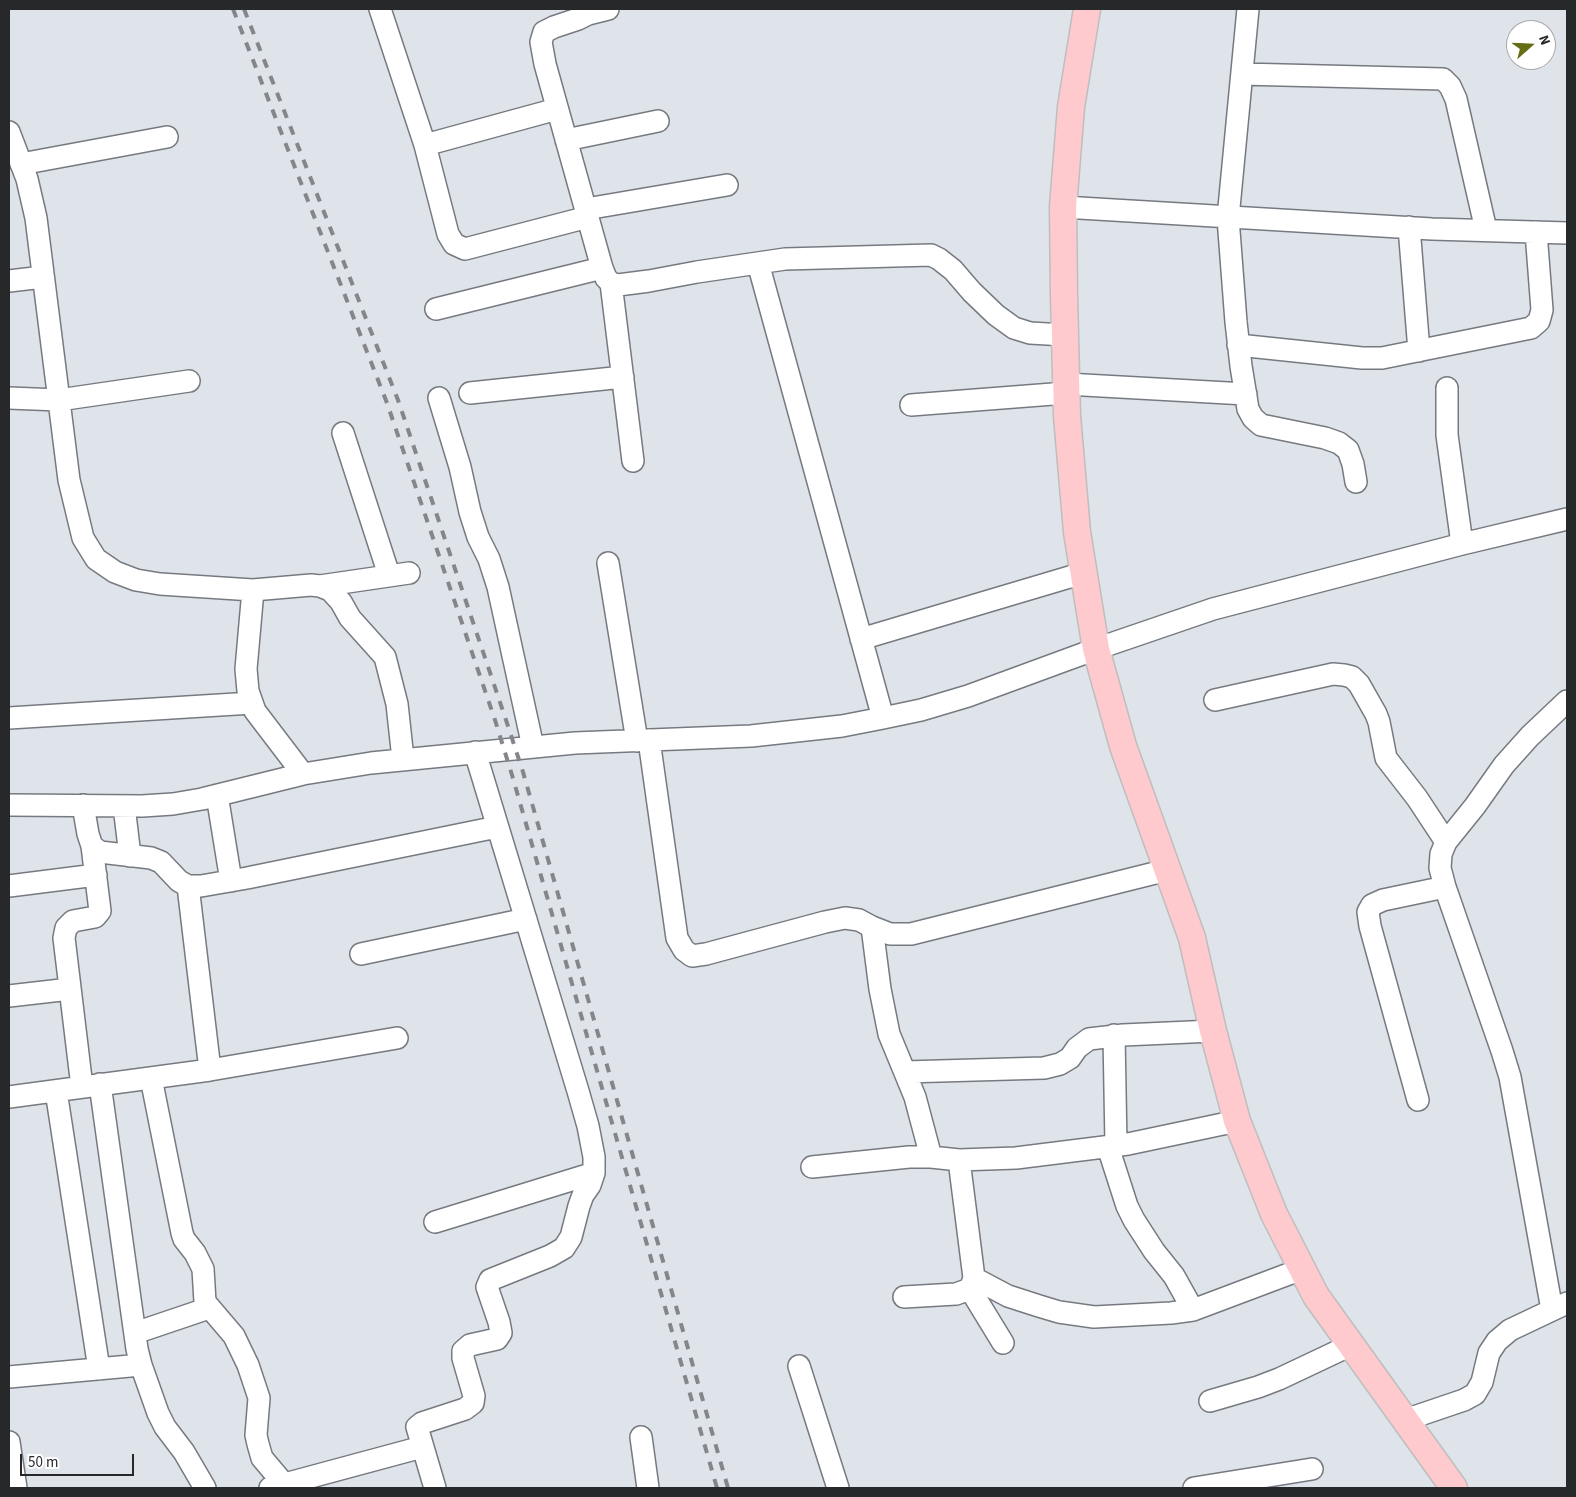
<!DOCTYPE html>
<style>
body{margin:0}
#map{position:relative;width:1576px;height:1497px;overflow:hidden;background:#dfe3ea;font-family:"Source Sans 3",sans-serif}
canvas{display:block}
.frame{position:absolute;inset:0;border:10px solid #27282a;pointer-events:none}
.north{position:absolute;left:1506px;top:20px;width:50px;height:50px;box-sizing:border-box;background:#fff;border:1px solid #a9a9aa;border-radius:50%;rotate:70deg;font-size:14px;font-weight:700;line-height:20px;text-align:center;color:#27282a}
.north::after{content:'';display:block;margin:auto;width:18px;height:22px;background:#656e15;clip-path:polygon(50% 0,100% 100%,50% 72%,0 100%)}
.scale{position:absolute;left:20px;top:1454px;width:114px;height:22px;box-sizing:border-box;border:2px solid #27282a;border-top:0;padding-left:6px;font-size:15px;line-height:18px;white-space:nowrap;color:#27282a;-webkit-text-stroke:4px #fff;paint-order:stroke}
</style>
<div id="map">
<canvas width="1576" height="1497"></canvas>
<div class="frame"></div>
<div class="north">N</div>
<div class="scale">50 m</div>
</div>
<script>
const ctx = document.querySelector('canvas').getContext('2d');
ctx.lineJoin = 'round';
function poly(rows) {
  const path = new Path2D();
  for (const r of rows) {
    path.moveTo(r[0], r[1]);
    for (let i = 2; i < r.length; i += 2) path.lineTo(r[i], r[i + 1]);
  }
  return path;
}
function strokePath(path, color, width, dash) {
  ctx.strokeStyle = color;
  ctx.lineWidth = width;
  ctx.lineCap = dash ? 'butt' : 'round';
  ctx.setLineDash(dash || []);
  ctx.stroke(path);
}
const minor = poly([
 [380,9,425,145,448,234,454,244,465,249,588,217],
 [589,9,588,14,578,19,554,27,544,32,541,42,545,64,602,268,606,278,611,283,618,285,649,281,697,272,785,259,931,255,939,259,953,270,972,292,996,315,1014,328,1030,333,1065,335],
 [1248,9,1228,218,1236,322,1241,366,1248,409,1253,418,1261,425,1325,438,1339,443,1348,450,1353,464,1356,482],
 [588,14,608,9],
 [1242,74,1443,79,1450,86,1456,99,1486,230],
 [9,132,27,179,36,218,69,480,83,538,96,559,115,572,136,580,160,584,253,590,311,585,320,586,330,590,341,602,350,618,385,657,397,704,403,759],
 [566,140,658,121],
 [425,145,557,109],
 [21,164,167,137],
 [1063,207,1432,229,1567,233],
 [586,209,727,185],
 [1409,227,1419,351],
 [758,263,883,718],
 [9,281,43,277],
 [611,283,633,461],
 [436,309,602,268],
 [1238,345,1362,358,1382,358,1531,328,1539,321,1542,310,1536,232],
 [1066,384,1246,394],
 [1447,388,1447,435,1462,544],
 [470,393,623,377],
 [9,398,59,400,189,381],
 [439,398,460,467,470,512,478,537,489,559,498,587,533,747],
 [911,405,1066,393],
 [343,433,389,575],
 [608,563,637,741],
 [320,586,409,573],
 [253,590,246,669,248,691,255,711,303,774],
 [861,639,1083,573],
 [1215,700,1333,674,1344,675,1352,677,1359,684,1376,714,1379,722,1386,758,1417,798,1446,842],
 [9,718,252,703],
 [649,740,677,938,684,950,692,956,706,954,825,922,845,918,859,920,872,927,890,934,911,934,1167,870],
 [217,795,231,881],
 [9,805,142,806,173,804,202,799,303,774,371,763,575,743,751,736,842,726,883,718,921,710,968,696,1096,649,1213,609,1462,544,1567,519],
 [83,805,88,834,92,846,100,852,151,858,161,862,179,881,188,886,201,886,247,878,497,827],
 [124,806,130,856],
 [9,886,96,875],
 [188,886,210,1070],
 [872,927,880,989,889,1034,915,1097,931,1157],
 [361,954,526,919],
 [9,996,70,989],
 [1114,1035,1116,1145],
 [905,1072,1044,1068,1060,1064,1070,1058,1077,1048,1089,1039,1123,1035,1213,1031],
 [151,1078,182,1233,184,1239,195,1253,203,1269,205,1302,234,1336,248,1365,259,1398,256,1435,258,1444,262,1458,284,1484],
 [100,1084,137,1349,141,1365,158,1413,165,1427,184,1452,205,1488],
 [82,1087,64,938,66,928,73,921,95,917,100,911,92,846],
 [56,1091,99,1369],
 [9,1097,210,1070,397,1038],
 [1418,1100,1370,926,1368,912,1372,905,1383,900,1445,887],
 [1108,1147,1127,1206,1134,1220,1154,1251,1174,1276,1193,1310],
 [812,1167,909,1157,931,1157,959,1160,1016,1158,1128,1144,1237,1121],
 [435,1222,594,1173],
 [974,1278,1008,1296,1039,1306,1059,1312,1094,1317,1171,1313,1193,1310,1302,1269],
 [970,1289,1003,1343],
 [904,1297,956,1294,970,1289,974,1278,959,1160],
 [1552,1310,1510,1077,1502,1051,1445,887,1440,868,1441,854,1446,842,1475,806,1504,765,1530,736,1567,701],
 [135,1333,209,1308],
 [799,1366,838,1488],
 [9,1377,141,1365],
 [1210,1401,1258,1387,1279,1379,1351,1345],
 [1405,1420,1464,1400,1475,1394,1482,1382,1489,1353,1497,1341,1510,1330,1567,1303],
 [641,1437,648,1488],
 [9,1442,16,1488],
 [270,1488,422,1447],
 [435,1488,417,1427,422,1423,465,1409,473,1403,474,1396,463,1358,463,1351,470,1345,497,1339,501,1333,499,1322,487,1287,490,1280,550,1256,564,1248,571,1237,579,1206,583,1195,590,1185,594,1173,594,1157,588,1126,578,1091,475,752],
 [1194,1488,1312,1469]
]);
const major = poly([
 [1087,9,1071,107,1063,207,1064,295,1067,416,1077,532,1096,649,1123,746,1192,938,1213,1031,1237,1121,1274,1214,1316,1296,1454,1488]
]);
strokePath(minor, '#767a80', 24);
strokePath(major, '#bebebf', 29);
strokePath(minor, '#fff', 21);
strokePath(major, '#fecacd', 26);
strokePath(poly([
 [233,9,387,403,495,720,512,775,717,1488],
 [244,9,398,400,505,717,523,772,728,1488]
]), '#84868b', 4, [9, 9]);
</script>
